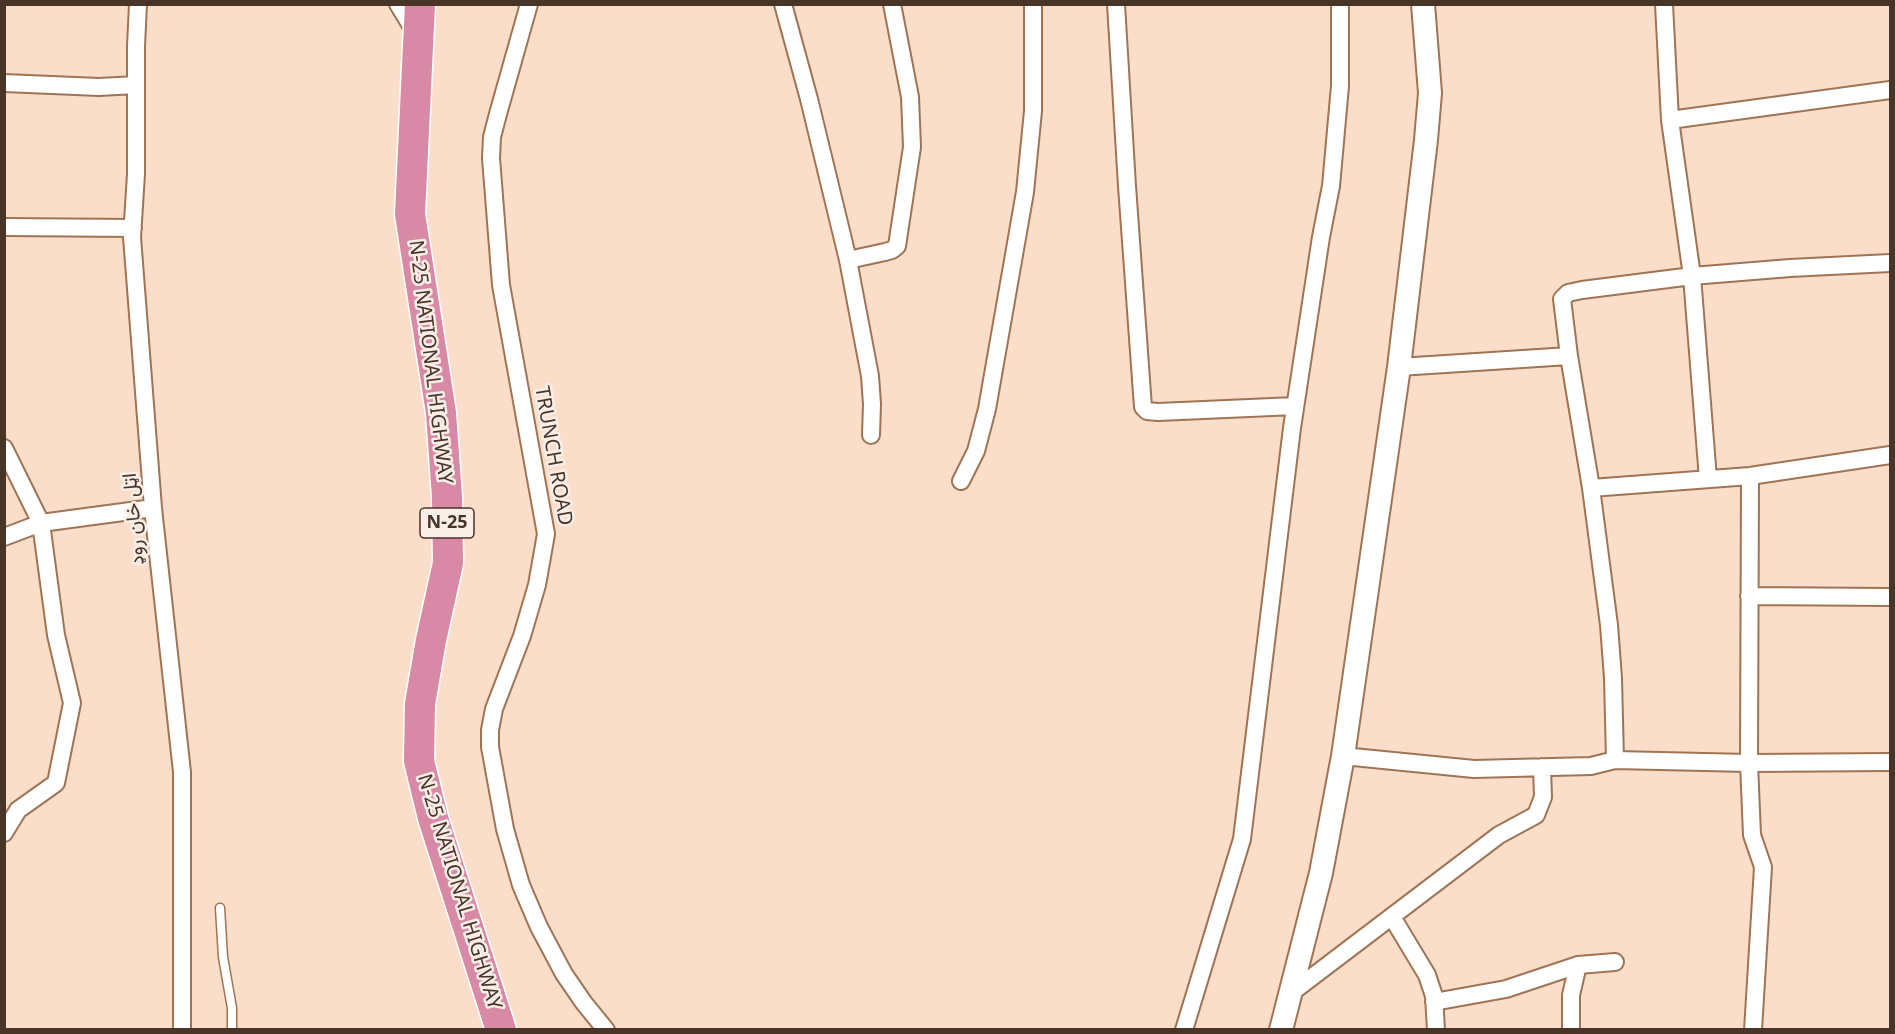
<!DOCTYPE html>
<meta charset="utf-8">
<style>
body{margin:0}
#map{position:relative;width:1895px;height:1034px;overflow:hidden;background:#fbdeca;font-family:"Noto Sans",sans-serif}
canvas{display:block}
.frame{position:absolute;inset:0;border:6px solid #483528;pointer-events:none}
</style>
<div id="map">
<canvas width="1895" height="1034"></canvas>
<div class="frame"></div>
</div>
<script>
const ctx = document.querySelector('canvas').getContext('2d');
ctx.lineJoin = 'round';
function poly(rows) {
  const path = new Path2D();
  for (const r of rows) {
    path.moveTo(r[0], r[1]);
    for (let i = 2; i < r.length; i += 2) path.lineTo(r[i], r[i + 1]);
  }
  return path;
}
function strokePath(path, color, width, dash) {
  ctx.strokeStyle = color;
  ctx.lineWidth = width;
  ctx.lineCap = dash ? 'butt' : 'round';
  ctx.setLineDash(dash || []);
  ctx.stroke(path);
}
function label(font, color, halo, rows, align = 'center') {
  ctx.font = font + ' "Noto Sans",Vazirmatn,sans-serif';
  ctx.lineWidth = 5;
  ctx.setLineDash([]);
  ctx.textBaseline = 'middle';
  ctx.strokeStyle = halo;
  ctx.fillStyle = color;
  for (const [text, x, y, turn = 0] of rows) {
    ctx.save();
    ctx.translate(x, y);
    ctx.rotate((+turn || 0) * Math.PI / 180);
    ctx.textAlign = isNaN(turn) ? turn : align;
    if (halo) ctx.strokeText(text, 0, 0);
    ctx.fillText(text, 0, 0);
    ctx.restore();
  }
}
const lane = poly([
 [220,908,223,957,232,1008,232,1030]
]);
const street = poly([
 [138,4,136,46,136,174,132,237,153,508,182,772,182,1030],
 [398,4,415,32],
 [529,4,498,114,492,137,491,158,501,285,546,534,537,585,522,636,494,709,490,730,490,747,505,829,521,885,539,927,564,974,584,1003,606,1030],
 [783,4,809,99,848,260,870,376,872,404,871,435],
 [1116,4,1127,186,1143,407,1147,411,1158,412,1295,406],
 [1664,4,1670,120,1692,276,1708,479],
 [4,83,99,87,136,85],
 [1670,120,1890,90],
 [4,227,133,228],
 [848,260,885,252,892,250,897,246,912,147,910,97,892,4],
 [1399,367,1569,356],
 [4,448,41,523,56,635,72,703,56,783,18,810,4,833],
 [1750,476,1749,763,1752,835,1763,867,1753,1030],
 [961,481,976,451,987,409,1025,192,1033,111,1033,4],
 [1591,488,1750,476,1890,455],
 [4,537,41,523,153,508],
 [1749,596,1890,597],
 [1343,756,1474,769,1591,766,1615,760,1749,763,1890,762],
 [1615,760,1613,678,1609,625,1591,488,1569,356,1562,299,1568,293,1582,290,1692,276,1790,268,1890,263],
 [1392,917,1427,975,1434,996,1436,1030],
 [1291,993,1499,835,1536,815,1543,797,1542,767],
 [1434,1002,1506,989,1578,965,1615,962],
 [1184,1030,1242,839,1292,428,1321,237,1331,186,1340,86,1340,4],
 [1571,1030,1571,995,1578,965]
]);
const secondary = poly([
 [1281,1030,1321,873,1343,756,1399,367,1426,140,1430,93,1423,4]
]);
const highway = poly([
 [420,4,410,214,441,413,447,497,448,563,431,640,420,704,419,761,433,818,501,1030]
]);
strokePath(lane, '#9f7455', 11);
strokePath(street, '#9f7455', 20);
strokePath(secondary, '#9f7455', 26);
strokePath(highway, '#fff', 33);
strokePath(lane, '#fff', 8);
strokePath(street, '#fff', 16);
strokePath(secondary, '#fff', 22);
strokePath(highway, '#d889a5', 30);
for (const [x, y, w] of [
 [447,523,54]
]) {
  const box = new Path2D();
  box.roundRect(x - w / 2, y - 15, w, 30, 4.5);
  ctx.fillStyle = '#f9efe8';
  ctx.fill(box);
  strokePath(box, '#483528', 1.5);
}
label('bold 18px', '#483528', null, [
 ["N-25",447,523]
]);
label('20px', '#483528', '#f9efe8', [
 ["N-25 NATIONAL HIGHWAY",430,362,83],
 ["TRUNCH ROAD",553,456,80],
 ["اټل خان روډ",134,519,-95],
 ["N-25 NATIONAL HIGHWAY",459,892,73]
]);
</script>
